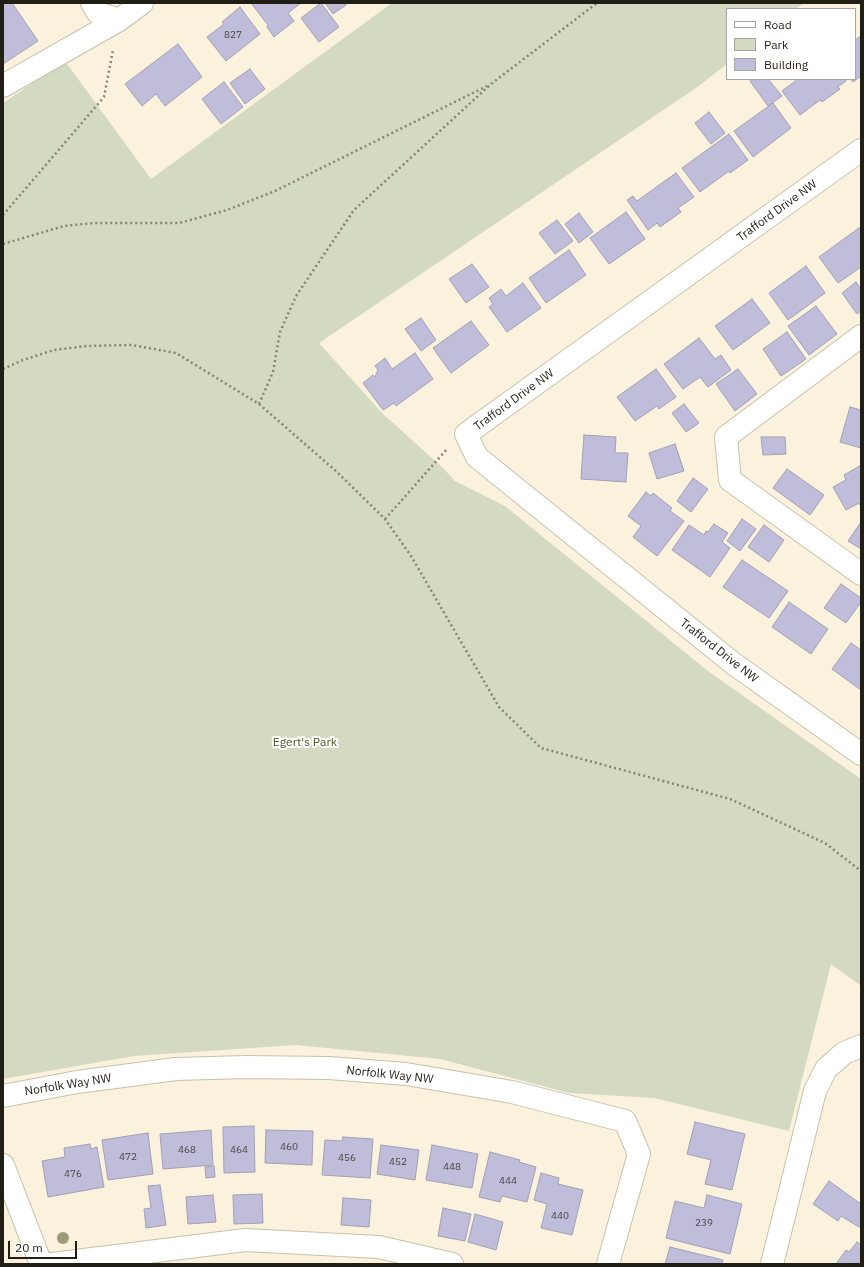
<!DOCTYPE html>
<style>
body{margin:0}
#map{position:relative;width:864px;height:1267px;overflow:hidden;background:#faf2dc;font-family:"IBM Plex Sans",sans-serif}
canvas{display:block}
.frame{position:absolute;inset:0;border:4px solid #211e15;pointer-events:none}
.legend{position:absolute;left:726px;top:8px;width:130px;height:72px;box-sizing:border-box;background:#fff;border:1px solid #a6a5a1;margin:0;padding:5px 7px;list-style:none;font-size:12px;color:#211e15}
.legend li{display:flex;align-items:center;gap:8px;height:20px}
.legend b{width:20px;border:1px solid #a6a5a1}
.scale{position:absolute;left:8px;top:1241px;width:69px;height:18px;box-sizing:border-box;border:2px solid #211e15;border-top:0;padding-left:5px;font-size:12px;line-height:14px;white-space:nowrap;color:#211e15;-webkit-text-stroke:3px #fff;paint-order:stroke}
</style>
<div id="map">
<canvas width="864" height="1267"></canvas>
<div class="frame"></div>
<ul class="legend">
<li><b style="height:5px;background:#fff"></b>Road</li>
<li><b style="height:11px;background:#d4dac1"></b>Park</li>
<li><b style="height:11px;background:#c0bdda"></b>Building</li>
</ul>
<div class="scale">20 m</div>
</div>
<script>
const ctx = document.querySelector('canvas').getContext('2d');
ctx.lineJoin = 'round';
function fillPath(path, color) {
  ctx.fillStyle = color;
  ctx.fill(path, 'evenodd');
}
function poly(rows) {
  const path = new Path2D();
  for (const r of rows) {
    path.moveTo(r[0], r[1]);
    for (let i = 2; i < r.length; i += 2) path.lineTo(r[i], r[i + 1]);
  }
  return path;
}
function strokePath(path, color, width, dash) {
  ctx.strokeStyle = color;
  ctx.lineWidth = width;
  ctx.lineCap = dash ? 'butt' : 'round';
  ctx.setLineDash(dash || []);
  ctx.stroke(path);
}
function label(font, color, halo, rows, align = 'center') {
  ctx.font = font + ' "IBM Plex Sans",sans-serif';
  ctx.lineWidth = 4;
  ctx.setLineDash([]);
  ctx.textBaseline = 'middle';
  ctx.strokeStyle = halo;
  ctx.fillStyle = color;
  for (const [text, x, y, turn = 0] of rows) {
    ctx.save();
    ctx.translate(x, y);
    ctx.rotate((+turn || 0) * Math.PI / 180);
    ctx.textAlign = isNaN(turn) ? turn : align;
    if (halo) ctx.strokeText(text, 0, 0);
    ctx.fillText(text, 0, 0);
    ctx.restore();
  }
}
fillPath(poly([
 [392,3,804,3,796,9,727,9,727,64,696,88,319,343,383,414,443,468,455,481,505,506,708,671,861,779,861,986,831,964,789,1131,654,1098,569,1093,440,1059,296,1045,134,1056,3,1079,3,103,65,61,151,179]
]), '#d4dac1');
const building = poly([
 [4,3,12,3,38,41,3,64,3,4,4,3],
 [251,3,301,3,288,13,294,21,274,37,267,27,268,25,251,3],
 [321,3,339,27,319,42,301,18,321,3],
 [325,3,345,3,346,5,333,14,325,3],
 [240,7,260,34,226,61,207,37,224,24,222,22,240,7],
 [861,36,861,76,853,82,851,79,855,79,855,40,861,36],
 [178,44,202,77,165,106,156,94,142,106,125,84,178,44],
 [250,69,265,89,245,104,230,83,250,69],
 [752,79,768,79,782,96,768,106,750,81,752,79],
 [798,79,845,79,846,81,838,87,840,89,822,102,820,100,800,115,782,91,798,79],
 [224,82,243,107,221,124,202,99,224,82],
 [773,103,791,128,753,157,734,131,773,103],
 [709,112,725,133,711,144,695,123,709,112],
 [729,134,748,160,730,173,729,171,700,192,682,168,729,134],
 [676,173,694,197,678,208,681,212,660,227,657,223,648,230,627,200,633,196,637,201,676,173],
 [626,212,645,239,609,264,590,238,626,212],
 [579,213,593,232,579,243,565,224,579,213],
 [557,220,573,241,555,254,539,233,557,220],
 [859,228,861,231,861,267,838,283,819,257,859,228],
 [569,250,586,275,546,303,529,278,569,250],
 [472,264,489,287,466,303,449,279,472,264],
 [806,266,825,293,788,320,769,293,806,266],
 [856,282,861,289,861,311,857,314,842,293,856,282],
 [523,283,541,308,507,332,489,307,493,304,489,298,501,289,506,296,523,283],
 [752,299,770,323,733,350,715,326,752,299],
 [816,306,837,334,809,355,788,326,816,306],
 [421,318,436,340,421,351,405,329,421,318],
 [471,321,489,345,451,373,433,348,471,321],
 [787,332,806,359,781,376,763,349,787,332],
 [699,338,715,359,721,355,731,370,708,387,700,377,683,389,664,364,699,338],
 [415,353,433,379,396,406,394,403,383,410,363,383,373,375,375,377,378,370,375,366,385,358,392,369,415,353],
 [656,369,676,397,659,409,657,406,635,421,617,397,656,369],
 [738,369,757,394,735,411,716,384,738,369],
 [684,404,699,423,686,432,672,413,684,404],
 [850,407,861,410,861,448,840,442,850,407],
 [584,435,616,437,615,453,628,453,626,482,581,479,584,435],
 [761,437,785,437,786,454,763,455,761,437],
 [675,444,684,471,657,479,649,453,675,444],
 [861,465,861,507,859,503,846,510,833,487,846,480,844,475,861,465],
 [787,469,824,495,810,515,773,488,787,469],
 [693,478,708,489,691,512,677,501,693,478],
 [646,492,651,496,653,493,672,508,670,511,684,521,657,556,633,537,641,526,628,516,646,492],
 [742,519,756,529,740,551,727,541,742,519],
 [861,522,861,549,848,541,861,522],
 [714,524,728,533,722,542,730,548,710,577,672,550,689,525,704,535,706,531,708,532,714,524],
 [764,525,784,540,769,562,748,547,764,525],
 [742,560,788,591,769,618,723,587,742,560],
 [841,584,861,598,861,602,846,623,824,608,841,584],
 [789,602,828,629,811,654,772,627,789,602],
 [851,643,861,650,861,690,832,669,851,643],
 [695,1122,745,1134,732,1190,705,1184,711,1160,687,1154,695,1122],
 [254,1126,255,1172,224,1173,223,1127,254,1126],
 [211,1130,213,1165,163,1169,160,1134,211,1130],
 [266,1130,313,1131,312,1165,265,1163,266,1130],
 [148,1133,153,1174,108,1180,102,1140,148,1133],
 [343,1137,373,1139,370,1178,322,1175,325,1140,342,1141,343,1137],
 [90,1144,91,1149,97,1147,104,1187,48,1197,42,1161,65,1157,64,1148,90,1144],
 [381,1145,419,1150,415,1180,377,1174,381,1145],
 [432,1145,478,1154,472,1188,426,1180,432,1145],
 [490,1152,520,1160,519,1162,536,1167,527,1202,502,1196,500,1202,479,1197,490,1152],
 [214,1166,215,1177,206,1178,205,1167,214,1166],
 [541,1173,559,1178,558,1184,583,1190,572,1235,541,1228,547,1204,534,1200,541,1173],
 [829,1181,861,1204,861,1227,859,1227,841,1216,838,1221,813,1204,829,1181],
 [160,1185,166,1225,146,1228,144,1209,151,1208,148,1186,160,1185],
 [262,1194,263,1223,234,1224,233,1195,262,1194],
 [213,1195,216,1222,188,1224,186,1197,213,1195],
 [707,1195,742,1204,730,1254,666,1238,675,1201,704,1208,707,1195],
 [343,1198,371,1200,369,1227,341,1225,343,1198],
 [443,1208,471,1214,465,1241,438,1236,443,1208],
 [475,1214,503,1222,496,1250,468,1242,475,1214],
 [857,1242,861,1245,861,1264,836,1264,846,1250,849,1252,857,1242],
 [670,1247,723,1260,722,1264,665,1264,670,1247]
]);
fillPath(building, '#c0bdda');
strokePath(building, '#a19fb5', 1);
const minor = poly([
 [92,3,98,13,119,20,142,3],
 [3,86,119,20],
 [861,150,466,434,477,457,734,664,861,754],
 [861,336,726,437,730,480,861,574],
 [3,1096,77,1082,176,1069,246,1067,329,1068,406,1074,512,1092,625,1121,639,1154,608,1264],
 [3,1165,41,1264],
 [52,1264,245,1240,379,1247,452,1264],
 [772,1264,815,1091,826,1069,844,1053,861,1046]
]);
strokePath(minor, '#c8c1ab', 24);
strokePath(poly([
 [3,215,104,97,113,50],
 [3,244,64,226,94,223,179,223,227,210,275,191,487,86],
 [3,369,23,360,54,350,86,346,132,345,176,353,259,404,337,472,385,519,411,556,499,707,541,748,730,799,825,843,861,871],
 [259,404,273,372,280,332,296,296,354,210,491,84,597,3],
 [385,519,448,448]
]), '#878273', 2.5, [2, 3]);
strokePath(minor, '#fff', 22);
ctx.fillStyle = '#9c9d78';
for (const [x, y] of [
 [63,1238]
]) {
  ctx.beginPath();
  ctx.arc(x, y, 6, 0, 2 * Math.PI);
  ctx.fill();
}
label('10px', '#494646', null, [
 ["827",233,35],
 ["460",289,1147],
 ["468",187,1150],
 ["464",239,1150],
 ["472",128,1157],
 ["456",347,1158],
 ["452",398,1162],
 ["448",452,1167],
 ["476",73,1174],
 ["444",508,1181],
 ["440",560,1216],
 ["239",704,1223]
]);
label('12px', '#211e15', '#fff', [
 ["Trafford Drive NW",777,211,-36],
 ["Trafford Drive NW",514,400,-36],
 ["Trafford Drive NW",719,651,38],
 ["Norfolk Way NW",390,1075,6],
 ["Norfolk Way NW",68,1085,-9]
]);
label('12px', '#4f5727', '#fff', [
 ["Egert's Park",305,743]
]);
</script>
